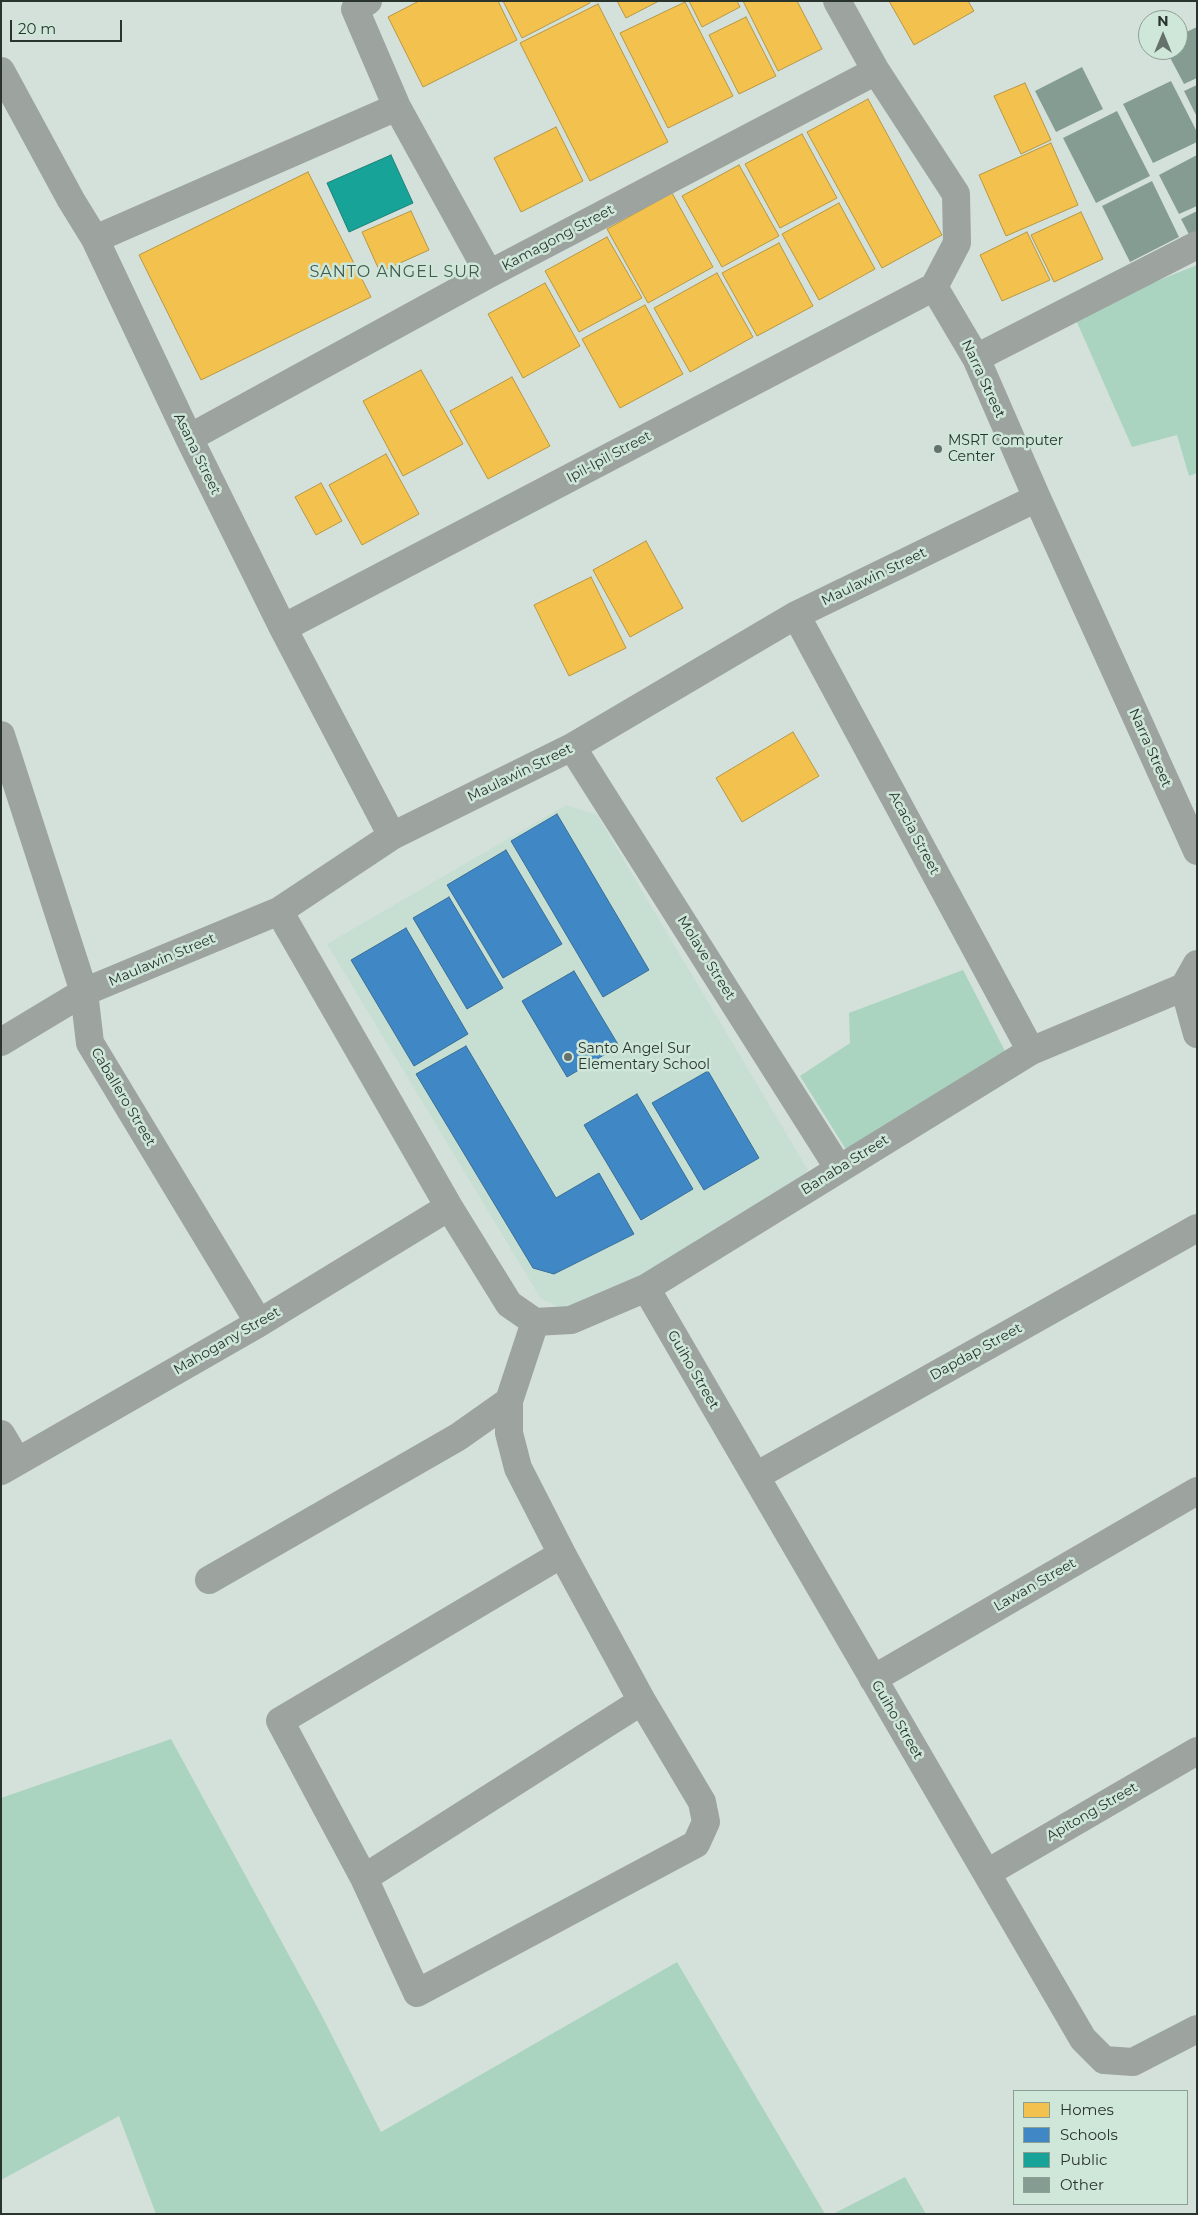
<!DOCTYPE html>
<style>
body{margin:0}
#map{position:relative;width:1198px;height:2215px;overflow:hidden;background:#d4e1da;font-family:Montserrat,sans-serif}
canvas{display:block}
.frame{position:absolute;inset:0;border:2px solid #2a342f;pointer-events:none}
.legend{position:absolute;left:1013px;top:2090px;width:175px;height:115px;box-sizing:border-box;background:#cee7d9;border:1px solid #8c9f95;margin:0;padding:6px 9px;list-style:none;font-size:15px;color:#2a342f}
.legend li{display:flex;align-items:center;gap:10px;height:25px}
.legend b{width:25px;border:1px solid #8c9f95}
.north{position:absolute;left:1138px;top:10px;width:50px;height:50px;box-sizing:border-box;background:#cee7d9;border:1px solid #8c9f95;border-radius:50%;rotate:0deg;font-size:14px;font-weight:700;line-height:20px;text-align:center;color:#2a342f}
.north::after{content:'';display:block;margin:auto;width:18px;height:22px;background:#66716b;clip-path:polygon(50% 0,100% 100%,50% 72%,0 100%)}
.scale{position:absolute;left:10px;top:20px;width:112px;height:22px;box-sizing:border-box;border:2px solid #2a342f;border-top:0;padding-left:6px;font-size:15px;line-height:18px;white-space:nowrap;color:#2a342f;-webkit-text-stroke:4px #cee7d9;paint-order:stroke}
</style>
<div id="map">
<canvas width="1198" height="2215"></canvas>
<div class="frame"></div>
<ul class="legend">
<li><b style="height:14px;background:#f2c14e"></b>Homes</li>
<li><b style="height:14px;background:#3f88c5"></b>Schools</li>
<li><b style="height:14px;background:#17a398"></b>Public</li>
<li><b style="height:14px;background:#859c92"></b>Other</li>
</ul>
<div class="north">N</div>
<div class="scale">20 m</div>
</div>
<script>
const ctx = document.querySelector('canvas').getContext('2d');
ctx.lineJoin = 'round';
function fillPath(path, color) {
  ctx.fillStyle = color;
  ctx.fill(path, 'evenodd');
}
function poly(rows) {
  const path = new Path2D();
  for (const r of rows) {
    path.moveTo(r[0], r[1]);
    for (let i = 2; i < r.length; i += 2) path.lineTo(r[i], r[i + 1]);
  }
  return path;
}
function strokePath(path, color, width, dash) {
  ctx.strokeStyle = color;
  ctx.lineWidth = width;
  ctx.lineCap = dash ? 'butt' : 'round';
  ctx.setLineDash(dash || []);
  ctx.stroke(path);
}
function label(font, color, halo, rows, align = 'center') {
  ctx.font = font + ' Montserrat,sans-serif';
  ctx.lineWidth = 5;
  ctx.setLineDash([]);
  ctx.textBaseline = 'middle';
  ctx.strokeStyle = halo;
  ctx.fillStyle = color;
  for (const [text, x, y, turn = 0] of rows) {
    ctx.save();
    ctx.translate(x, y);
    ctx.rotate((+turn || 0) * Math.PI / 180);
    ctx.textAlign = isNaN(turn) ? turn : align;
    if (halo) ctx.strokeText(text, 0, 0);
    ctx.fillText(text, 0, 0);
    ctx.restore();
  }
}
fillPath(poly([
 [566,805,597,815,808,1170,782,1201,571,1312,541,1299,327,944]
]), '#c7dfd2');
fillPath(poly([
 [1197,265,1197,473,1189,476,1177,435,1132,447,1076,320,1137,289],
 [963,970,1005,1051,847,1151,800,1076,850,1043,849,1013],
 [171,1739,321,2014,381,2132,677,1962,825,2214,156,2214,119,2116,1,2180,1,1798],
 [905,2177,926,2214,833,2214]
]), '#abd4c0');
const homes = poly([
 [419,1,498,1,517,40,423,87,388,17,419,1],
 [503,1,589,1,590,3,522,38,503,1],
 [617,1,659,1,626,18,617,1],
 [689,1,737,1,740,7,702,27,689,1],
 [743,1,797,1,822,49,778,71,743,1],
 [889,1,968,1,974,11,914,45,889,1],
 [685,2,733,96,668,128,620,33,685,2],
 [598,4,668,142,590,181,520,43,598,4],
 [746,17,776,76,739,94,709,35,746,17],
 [1025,83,1051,140,1021,154,994,96,1025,83],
 [868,99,942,235,882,268,807,132,868,99],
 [556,127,583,181,521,212,494,158,556,127],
 [802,134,837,198,780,228,745,164,802,134],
 [1051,143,1078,205,1006,236,979,175,1051,143],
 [739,165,779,236,722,267,682,196,739,165],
 [308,172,371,297,201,380,139,255,308,172],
 [672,193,713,267,648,303,607,229,672,193],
 [839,203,875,269,819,300,782,234,839,203],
 [411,211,429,250,380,272,362,232,411,211],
 [1081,212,1103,259,1054,282,1031,235,1081,212],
 [1027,232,1050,280,1002,301,980,255,1027,232],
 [607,237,642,298,579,332,545,271,607,237],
 [779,243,813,306,757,336,722,273,779,243],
 [717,273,753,337,690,372,654,308,717,273],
 [545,283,580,346,523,378,488,314,545,283],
 [645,305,683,374,620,408,582,339,645,305],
 [421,370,463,444,403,476,363,401,421,370],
 [512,377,550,446,488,479,450,411,512,377],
 [386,454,419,514,362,545,329,485,386,454],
 [321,483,342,521,316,535,295,497,321,483],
 [646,541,683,608,630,637,593,570,646,541],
 [591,577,626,648,569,676,534,605,591,577],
 [793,732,819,776,742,822,716,778,793,732]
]);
fillPath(homes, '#f2c14e');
strokePath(homes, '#b69745', 1);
const schools = poly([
 [557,814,649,970,603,997,511,841,557,814],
 [506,850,562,944,503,978,447,885,506,850],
 [449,897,503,988,467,1009,413,918,449,897],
 [406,928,468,1034,414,1066,351,960,406,928],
 [574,971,619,1046,567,1077,522,1001,574,971],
 [466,1046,556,1198,599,1173,634,1234,554,1274,533,1268,416,1074,466,1046],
 [708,1071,759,1158,704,1190,652,1103,708,1071],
 [637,1094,693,1189,641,1220,584,1125,637,1094]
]);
fillPath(schools, '#3f88c5');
strokePath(schools, '#396f98', 1);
const public = poly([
 [391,155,413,203,349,232,327,183,391,155]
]);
fillPath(public, '#17a398');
strokePath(public, '#1d8278', 1);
fillPath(poly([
 [1197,27,1197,78,1184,84,1166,50,1178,50,1178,36],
 [1082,67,1103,109,1056,132,1035,91],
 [1171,81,1197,132,1197,142,1153,163,1123,104],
 [1197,85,1197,117,1184,91],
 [1117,111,1150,176,1096,203,1063,138],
 [1197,155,1197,206,1179,214,1159,175],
 [1152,181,1179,237,1130,262,1102,206],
 [1197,211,1197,240,1193,242,1181,219]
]), '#859c92');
strokePath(poly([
 [368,1,355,9,397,107,489,274],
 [837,1,876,71,956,194,957,243,934,287,976,358,1037,498,1197,851],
 [1,71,71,200,95,239,189,438,283,628,392,836],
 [95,239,397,107],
 [976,358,1197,245],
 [189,438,489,274,876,71],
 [796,615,1031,1051],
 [283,628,934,287],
 [1,735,84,992,90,1043,259,1323],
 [572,747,839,1169],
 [279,911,449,1207,509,1304,535,1322,571,1320,646,1288,1031,1051,1184,987],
 [1197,964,1184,987,1197,1034],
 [1,1042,84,992,279,911,392,836,572,747,796,615,1037,498],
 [646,1288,1083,2039,1104,2060,1133,2062,1197,2029],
 [535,1322,509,1401,509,1433,518,1468,562,1554,642,1701,702,1802,706,1822,696,1844,417,1993,364,1878,280,1721,562,1554],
 [1,1434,17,1461],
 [1,1471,259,1323,449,1207],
 [756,1476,1197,1228],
 [209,1580,458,1437,509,1401],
 [873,1679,1197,1491],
 [987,1873,1197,1751],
 [364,1878,642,1701]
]), '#9da39f', 28);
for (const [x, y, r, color] of [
 [938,449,5,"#66716b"],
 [568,1057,5,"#66716b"]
]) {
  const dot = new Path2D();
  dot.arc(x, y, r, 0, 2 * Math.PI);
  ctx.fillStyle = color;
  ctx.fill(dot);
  strokePath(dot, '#cee7d9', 2);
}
label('14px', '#2a342f', '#cee7d9', [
 ["Kamagong Street",558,238,-28],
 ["Narra Street",983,379,65],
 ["Asana Street",197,454,64],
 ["Ipil-Ipil Street",609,457,-28],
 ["Maulawin Street",874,577,-26],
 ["Narra Street",1150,748,66],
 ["Maulawin Street",520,773,-26],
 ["Acacia Street",914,833,62],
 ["Molave Street",706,958,58],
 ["Maulawin Street",162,960,-23],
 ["Caballero Street",123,1097,59],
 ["Banaba Street",845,1165,-32],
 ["Mahogany Street",227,1341,-30],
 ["Dapdap Street",976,1352,-29],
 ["Guiho Street",693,1370,60],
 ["Lawan Street",1035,1585,-30],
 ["Guiho Street",897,1720,60],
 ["Apitong Street",1092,1812,-30]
]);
label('14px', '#2a342f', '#cee7d9', [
 ["MSRT Computer",948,441],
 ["Center",948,457],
 ["Santo Angel Sur",578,1049],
 ["Elementary School",578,1065]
], 'left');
ctx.letterSpacing = '1px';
label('16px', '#43594d', '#cee7d9', [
 ["SANTO ANGEL SUR",395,272]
]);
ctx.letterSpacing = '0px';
</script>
